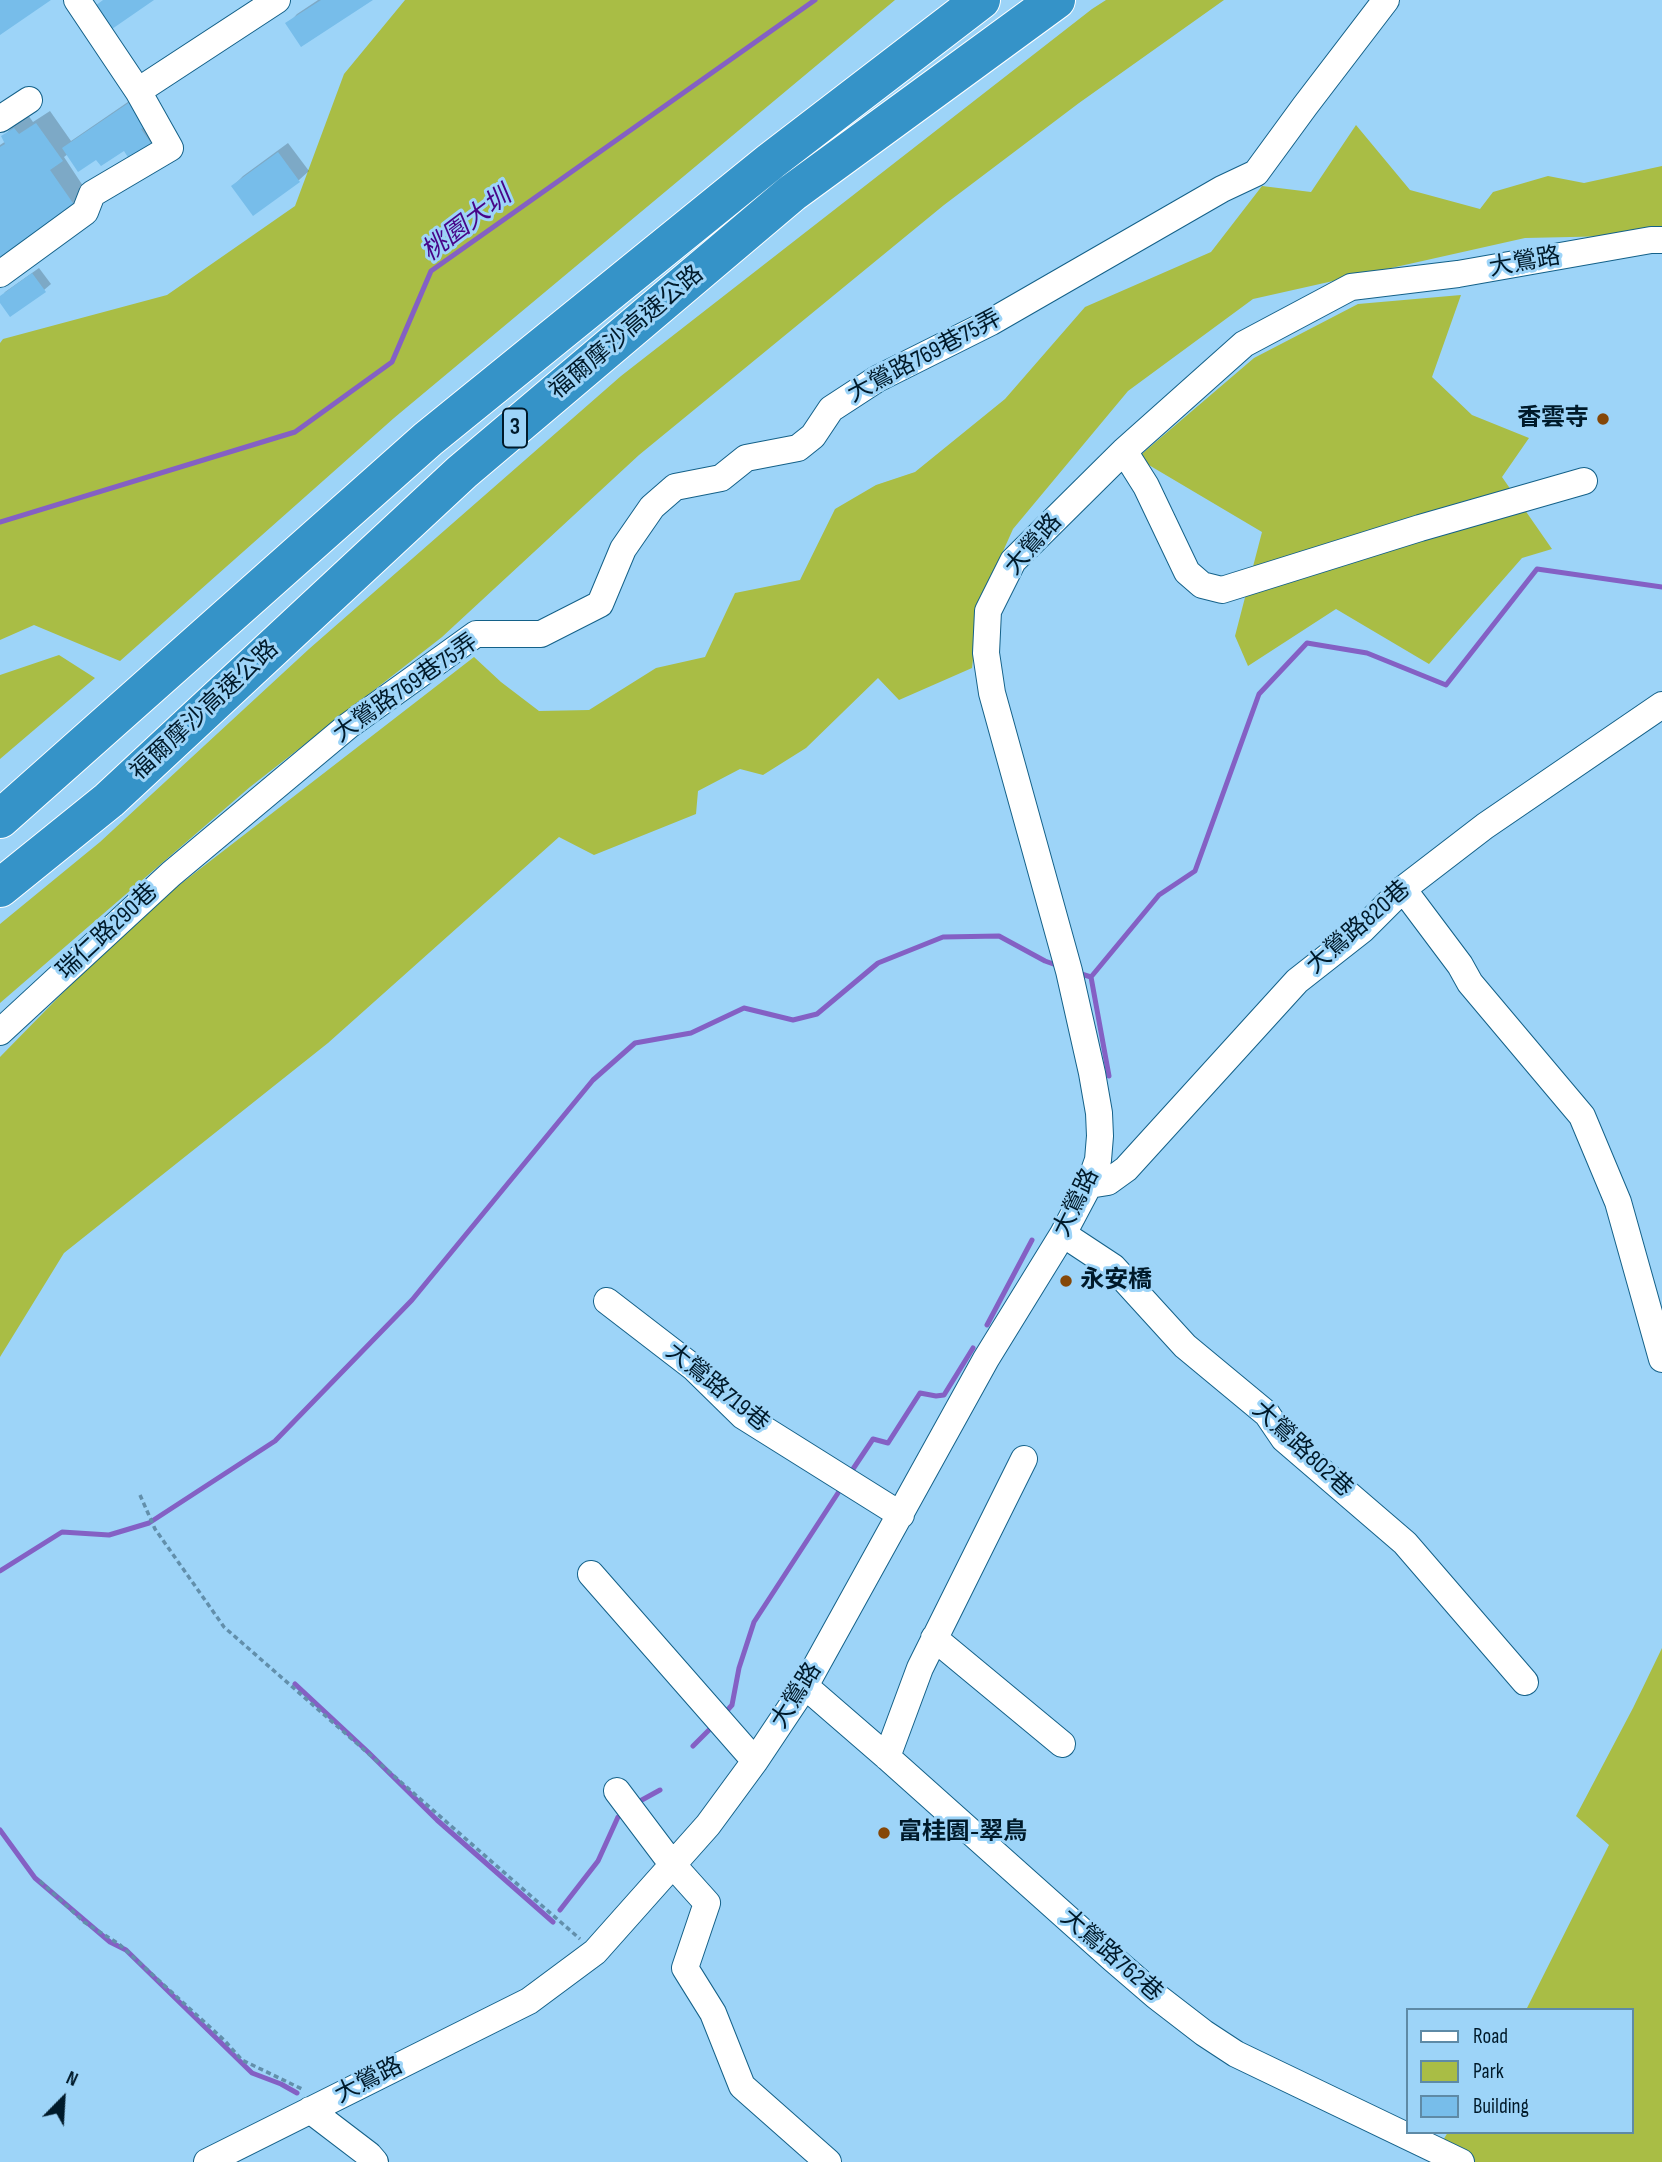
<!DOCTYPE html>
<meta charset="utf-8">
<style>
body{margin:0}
#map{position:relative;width:1662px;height:2162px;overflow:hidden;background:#9dd4f8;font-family:"Sofia Sans Condensed",sans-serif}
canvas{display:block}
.legend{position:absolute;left:1406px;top:2008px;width:228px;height:126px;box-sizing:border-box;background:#9dd4f8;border:2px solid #5e8aa6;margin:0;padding:9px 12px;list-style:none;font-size:21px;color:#001a2a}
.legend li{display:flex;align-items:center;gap:14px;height:35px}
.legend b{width:35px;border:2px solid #5e8aa6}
.north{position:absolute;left:28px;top:2064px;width:70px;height:70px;-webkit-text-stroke:5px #9dd4f8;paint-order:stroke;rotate:24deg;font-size:19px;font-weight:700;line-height:28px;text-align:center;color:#001a2a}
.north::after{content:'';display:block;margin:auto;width:24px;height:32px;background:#001a2a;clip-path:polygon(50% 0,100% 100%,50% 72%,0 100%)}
</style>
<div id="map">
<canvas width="1662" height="2162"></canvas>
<ul class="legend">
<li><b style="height:9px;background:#fff"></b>Road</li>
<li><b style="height:19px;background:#a9bd45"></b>Park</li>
<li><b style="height:19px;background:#77bdea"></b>Building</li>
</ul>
<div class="north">N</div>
</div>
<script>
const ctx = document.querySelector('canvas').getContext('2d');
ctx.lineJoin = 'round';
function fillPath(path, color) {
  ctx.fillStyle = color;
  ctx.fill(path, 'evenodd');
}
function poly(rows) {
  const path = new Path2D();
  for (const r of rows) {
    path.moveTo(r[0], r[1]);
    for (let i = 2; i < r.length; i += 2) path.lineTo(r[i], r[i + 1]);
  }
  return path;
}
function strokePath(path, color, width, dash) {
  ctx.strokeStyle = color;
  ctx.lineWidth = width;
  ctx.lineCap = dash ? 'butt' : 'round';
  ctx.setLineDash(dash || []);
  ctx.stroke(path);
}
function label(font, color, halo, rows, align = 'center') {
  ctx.font = font + ' "Sofia Sans Condensed","Noto Sans TC",sans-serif';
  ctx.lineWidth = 6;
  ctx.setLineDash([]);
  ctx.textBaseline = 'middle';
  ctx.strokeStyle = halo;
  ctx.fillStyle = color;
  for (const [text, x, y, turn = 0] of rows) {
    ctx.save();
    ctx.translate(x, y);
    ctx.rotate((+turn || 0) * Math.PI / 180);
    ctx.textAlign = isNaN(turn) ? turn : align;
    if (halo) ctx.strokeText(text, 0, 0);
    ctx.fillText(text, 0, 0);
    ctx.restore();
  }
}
fillPath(poly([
 [405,0,895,0,394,418,120,661,34,625,0,640,0,343,3,339,167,295,295,206,344,74],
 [1106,0,1224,0,1079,103,944,205,639,455,442,637,250,787,0,1003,0,924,100,842,309,649,621,376,1092,9],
 [1356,125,1410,190,1480,209,1493,192,1548,176,1584,183,1662,166,1662,235,1525,238,1253,299,1128,391,1013,529,979,605,972,668,899,700,878,678,806,748,763,775,740,769,698,791,696,814,594,855,559,837,328,1043,64,1253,0,1357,0,1057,134,920,474,657,501,682,539,711,589,710,656,668,705,657,735,593,800,580,835,509,876,485,915,472,1005,399,1085,307,1211,252,1262,186,1311,192],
 [1461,295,1432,377,1472,415,1529,438,1502,477,1552,549,1522,558,1429,664,1336,609,1248,666,1235,636,1262,532,1137,458,1254,358,1358,304],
 [59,655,95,678,0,759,0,675],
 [1662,1648,1662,2162,1430,2162,1448,2132,1632,2132,1632,2010,1526,2010,1609,1845,1576,1816,1633,1708]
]), '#a9bd45');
fillPath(poly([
 [318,0,370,0,288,24,297,14],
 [141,93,162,135,152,145,124,149,97,157,68,154,64,157,87,192,74,205,0,255,0,145,6,141,3,137,16,123,28,115,33,122,50,111,71,141],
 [288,143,309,171,299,180,233,186,243,176],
 [39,268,51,284,44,290,0,300,5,292]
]), '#0003');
strokePath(poly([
 [0,522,295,432,392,362,431,271,815,0],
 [1078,973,1091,977,1159,895,1195,871,1259,694,1307,643,1367,653,1446,685,1537,569,1662,587],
 [1091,977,1109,1076],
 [987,1325,1032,1240],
 [851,1472,873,1439,888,1443,920,1393,936,1396,944,1395,973,1348],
 [0,1571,62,1532,109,1535,149,1523,275,1441,412,1300,593,1080,635,1043,691,1033,744,1008,793,1020,817,1014,878,963,943,937,999,936,1045,961,1059,966],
 [295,1684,368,1752,437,1820,553,1922],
 [724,1714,732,1705,739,1668,754,1622,838,1493],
 [693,1746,713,1726],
 [640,1801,660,1790],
 [0,1830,35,1878,110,1942,126,1950,252,2073,281,2084,297,2093],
 [560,1910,598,1861,618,1817]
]), '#8460c4', 5);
fillPath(poly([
 [0,0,51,0,0,35],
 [103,0,154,0,112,29,95,6],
 [321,0,373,0,301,47,285,23],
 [130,102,147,125,141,129,153,146,131,162,124,151,101,166,96,160,78,172,62,148],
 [36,123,63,161,50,170,75,206,0,257,0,147,5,144,1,136,14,128,19,134],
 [278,152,300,182,253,216,231,186],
 [32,273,46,292,10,317,0,303,0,296]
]), '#77bdea');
const minor = poly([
 [138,91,277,0],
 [0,119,29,100],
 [0,274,85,212,92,194,170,148,138,91,77,0],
 [1124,451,1146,486,1187,572,1202,585,1222,590,1420,528,1584,481],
 [1403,889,1460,965,1470,983,1582,1116,1618,1202,1662,1359],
 [0,1032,171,874,348,726,476,634,541,634,600,604,623,549,652,507,675,487,721,478,746,458,798,448,813,436,831,409,877,379,991,322,1222,189,1256,173,1305,106,1386,0],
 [1089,1185,1108,1182,1126,1169,1297,981,1362,930,1403,889,1485,826,1662,705],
 [1063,1234,1113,1267,1185,1346,1267,1414,1284,1439,1405,1543,1525,1682],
 [607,1301,694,1368,743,1416,901,1515],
 [591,1574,755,1761],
 [934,1638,1062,1744],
 [805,1686,887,1757,1112,1958,1156,1996,1204,2033,1236,2054,1461,2162],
 [887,1757,920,1668,1024,1459],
 [617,1791,672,1864,707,1903,685,1968,713,2013,742,2086,828,2162],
 [310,2110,369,2155,375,2162],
 [207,2162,529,2001,595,1952,708,1825,755,1761,805,1686,986,1359,1063,1234,1089,1185,1098,1160,1100,1136,1099,1113,1092,1073,1069,971,992,693,986,653,988,611,1013,561,1124,451,1244,344,1351,287,1458,274,1651,240,1662,240]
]);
const highway = poly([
 [0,819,428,439,771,161,981,0],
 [0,888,109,800,462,472,792,193,1056,0]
]);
strokePath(minor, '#146189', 28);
strokePath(highway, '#fff', 40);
strokePath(poly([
 [140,1495,155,1529,224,1627,580,1939],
 [40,1881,84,1922,119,1944,224,2040,242,2060,302,2089]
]), '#628fab', 3.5, [5, 3.5]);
strokePath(minor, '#fff', 26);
strokePath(highway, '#3593c8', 38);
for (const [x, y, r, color] of [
 [1603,419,7,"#854707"],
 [1066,1281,7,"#854707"],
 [884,1833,7,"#854707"]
]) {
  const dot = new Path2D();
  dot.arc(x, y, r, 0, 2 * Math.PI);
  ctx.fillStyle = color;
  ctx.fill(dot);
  strokePath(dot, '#9dd4f8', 2.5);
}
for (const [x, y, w] of [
 [515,428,24]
]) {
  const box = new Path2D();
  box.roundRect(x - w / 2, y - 19.5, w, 39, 5);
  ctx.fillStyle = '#9dd4f8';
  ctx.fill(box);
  strokePath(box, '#001a2a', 2);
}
label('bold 23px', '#001a2a', null, [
 ["3",515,428]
]);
label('24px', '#001a2a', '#9dd4f8', [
 ["大鶯路",1525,263,-10],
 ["福爾摩沙高速公路",627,333,-40],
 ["大鶯路769巷75弄",925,357,-28],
 ["大鶯路",1034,545,-49],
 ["大鶯路769巷75弄",406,689,-35],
 ["福爾摩沙高速公路",205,711,-43],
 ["大鶯路820巷",1359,928,-41],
 ["瑞仁路290巷",108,932,-43],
 ["大鶯路",1077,1203,-64],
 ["大鶯路719巷",717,1388,39],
 ["大鶯路802巷",1302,1450,43],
 ["大鶯路",797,1696,-58],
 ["大鶯路762巷",1111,1956,41],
 ["大鶯路",369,2081,-27]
]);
label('bold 24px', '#001a2a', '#9dd4f8', [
 ["香雲寺",1589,419,"right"],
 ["永安橋",1080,1281],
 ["富桂園-翠鳥",898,1833]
], 'left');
label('italic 26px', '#480588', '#9dd4f8', [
 ["桃園大圳",467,225,-37]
]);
</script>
